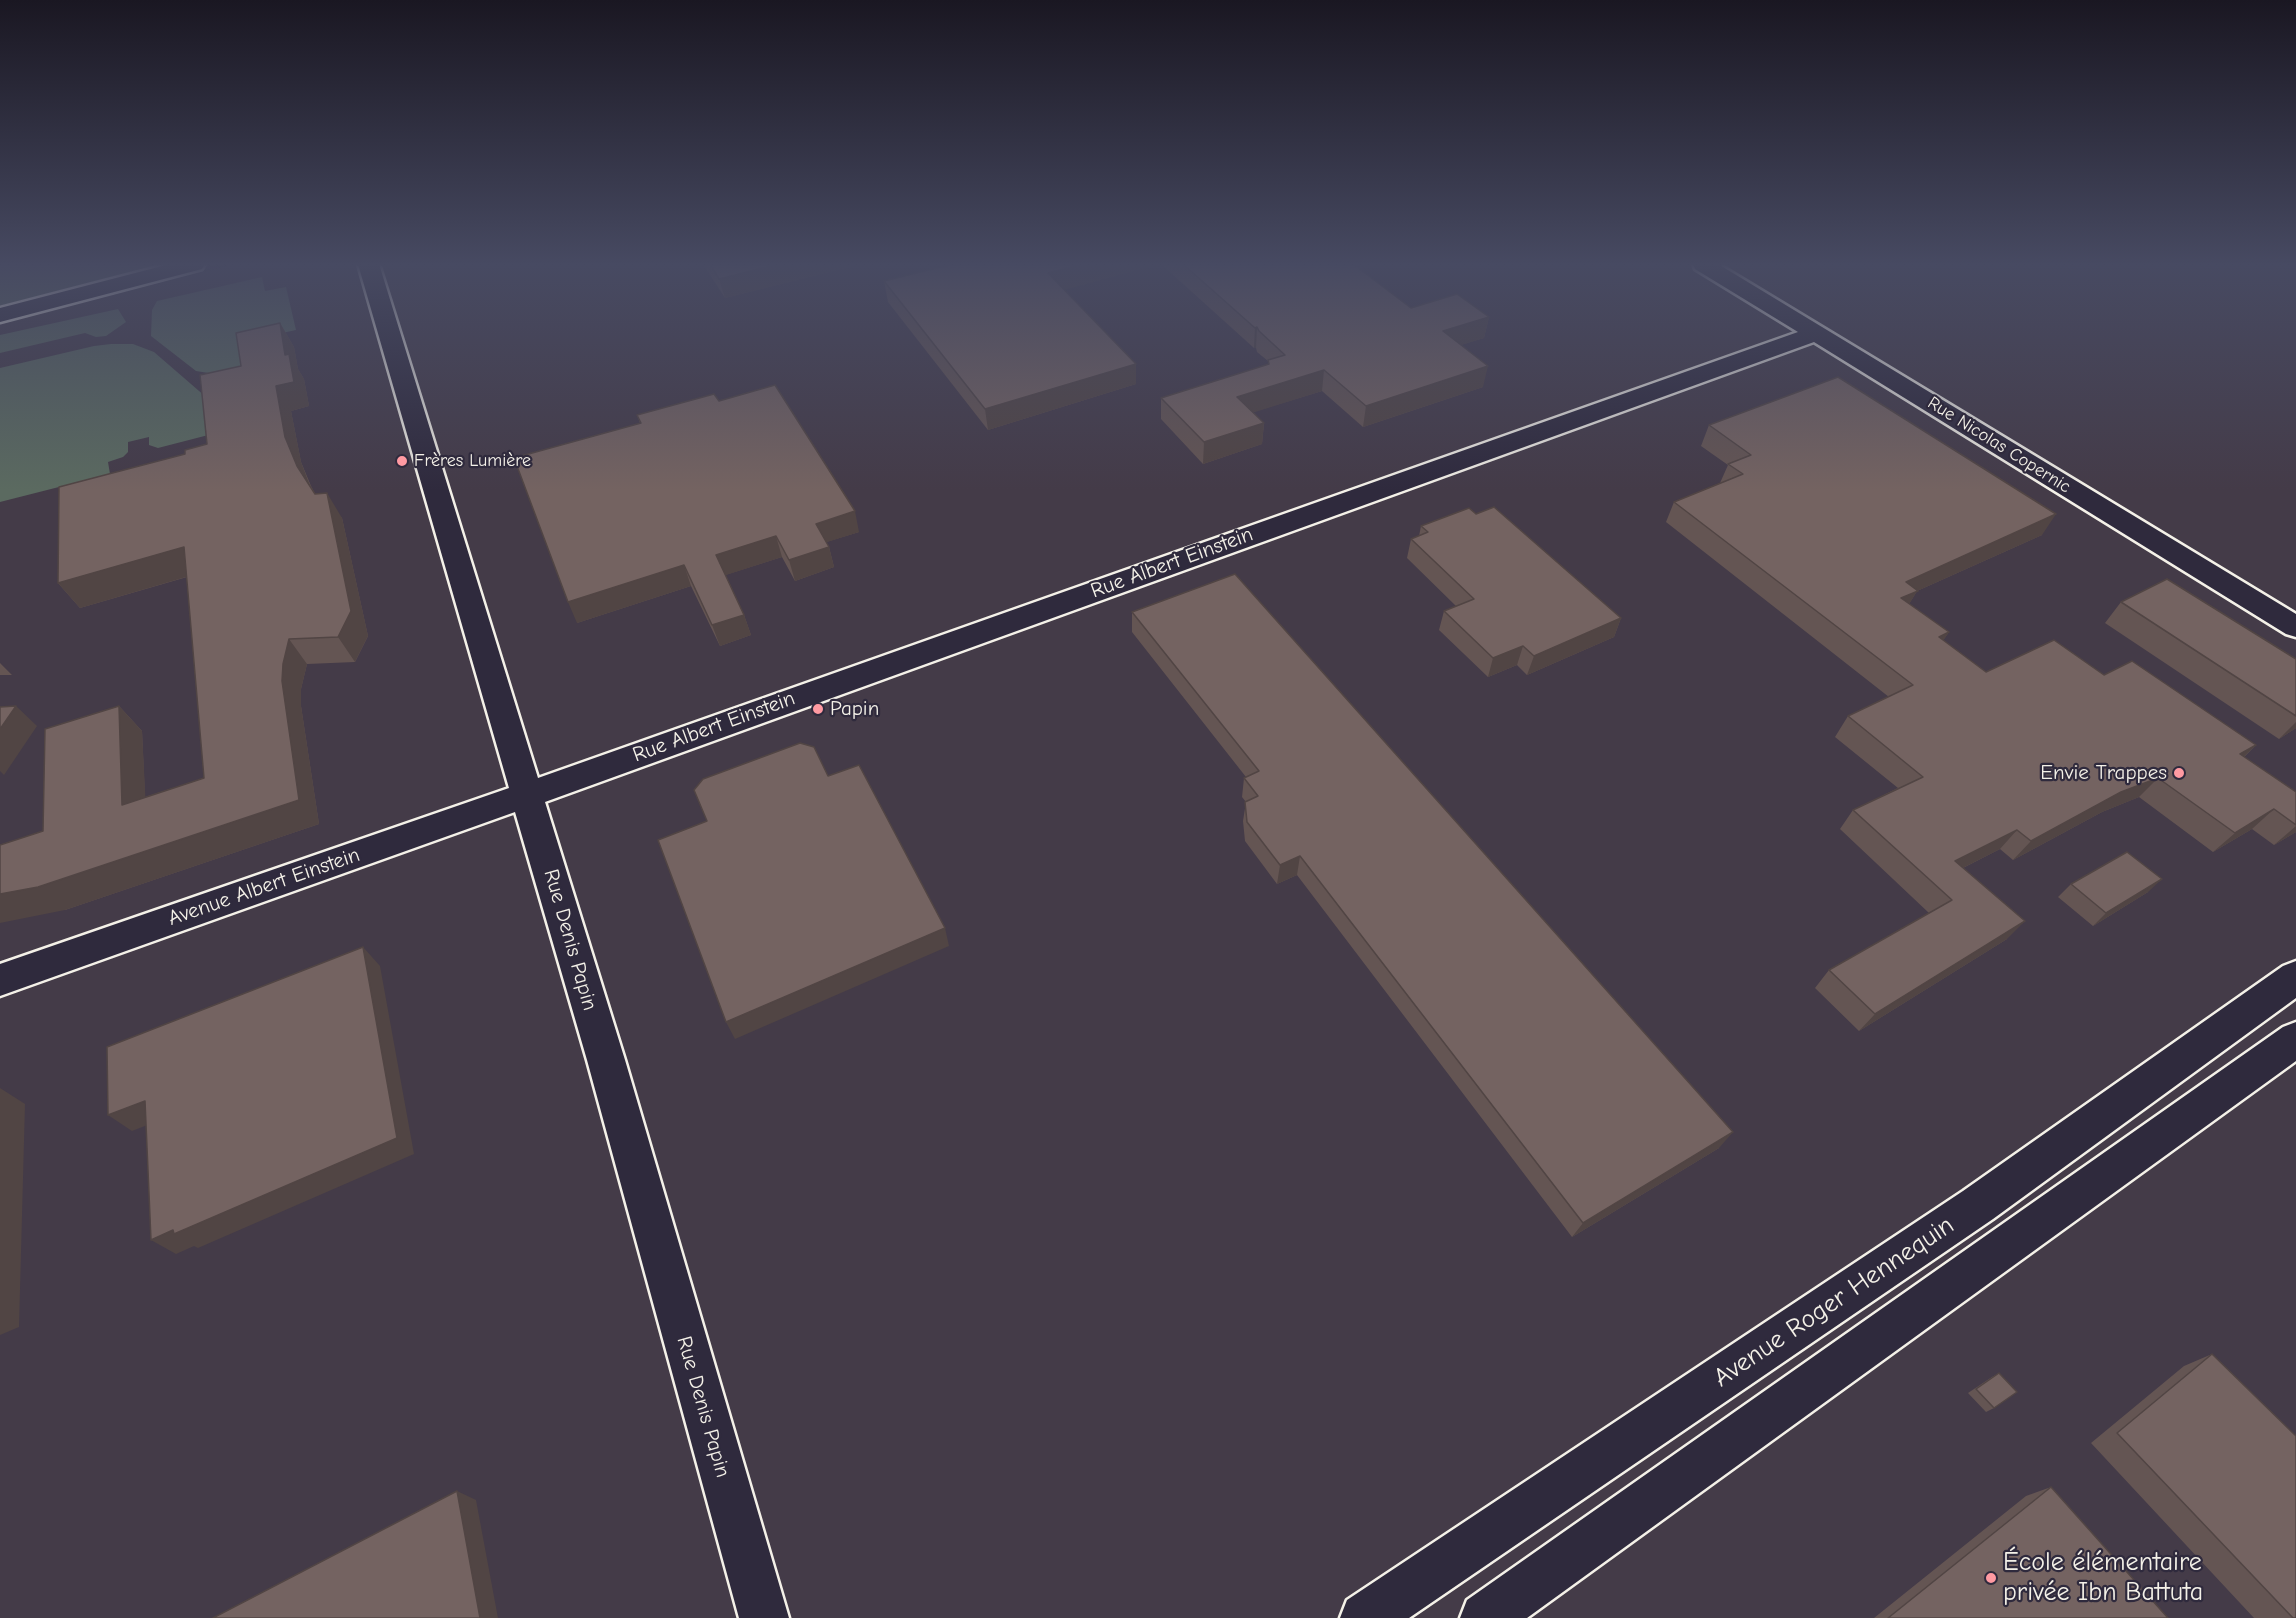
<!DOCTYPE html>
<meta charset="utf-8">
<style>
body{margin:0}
canvas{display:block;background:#2f2a3d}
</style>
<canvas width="2296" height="1618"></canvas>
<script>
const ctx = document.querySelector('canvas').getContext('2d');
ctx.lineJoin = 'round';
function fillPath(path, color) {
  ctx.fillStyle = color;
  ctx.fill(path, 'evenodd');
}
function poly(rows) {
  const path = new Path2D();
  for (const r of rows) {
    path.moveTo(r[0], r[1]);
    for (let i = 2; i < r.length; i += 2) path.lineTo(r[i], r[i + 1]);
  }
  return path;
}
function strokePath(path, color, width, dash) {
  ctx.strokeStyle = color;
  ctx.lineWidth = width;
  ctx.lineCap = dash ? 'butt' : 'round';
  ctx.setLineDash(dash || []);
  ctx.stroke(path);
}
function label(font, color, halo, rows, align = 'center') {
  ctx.font = font + ' "Comic Neue",sans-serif';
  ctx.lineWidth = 4.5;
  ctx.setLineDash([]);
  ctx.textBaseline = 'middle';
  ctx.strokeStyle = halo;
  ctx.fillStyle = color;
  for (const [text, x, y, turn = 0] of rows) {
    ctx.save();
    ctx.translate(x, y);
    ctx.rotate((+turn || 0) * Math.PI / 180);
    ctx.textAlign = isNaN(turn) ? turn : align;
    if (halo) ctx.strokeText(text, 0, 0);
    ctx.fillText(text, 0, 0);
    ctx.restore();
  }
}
fillPath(poly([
 [234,264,2296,264,2296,1618,0,1618,0,324]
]), '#443b48');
fillPath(poly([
 [0,264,162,264,0,306],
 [262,277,265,291,286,287,296,330,241,342,244,371,221,375,196,371,151,336,152,310,157,301],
 [118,309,126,322,106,336,96,337,85,333,0,353,0,335],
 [111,344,133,344,154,352,206,397,220,432,158,448,149,445,149,437,128,442,128,452,123,457,108,462,110,474,0,502,0,368,94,346]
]), '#5b6a60');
const minor = poly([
 [170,264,205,264,202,269,0,322,0,308,170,264],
 [358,264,379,264,538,778,1798,332,1695,269,1693,264,1718,264,2296,614,2296,637,2286,634,1814,342,545,802,625,1060,789,1618,739,1618,587,1060,515,812,0,996,0,964,509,788,358,264],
 [2296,961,2296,998,1993,1219,1409,1618,1340,1618,1347,1600,1963,1191,2283,966,2296,961],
 [2296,1022,2296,1061,1527,1618,1460,1618,1467,1600,2283,1027,2296,1022]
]);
strokePath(minor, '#f4f1e8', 5);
fillPath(minor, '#2f2a3d');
fillPath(poly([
 [703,264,861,264,725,298],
 [1161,264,1353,264,1411,308,1489,317,1484,338,1460,345,1483,387,1363,427,1322,391,1253,412,1264,423,1262,444,1203,464,1161,419,1161,398,1268,365,1268,361,1257,352,1256,348,1254,348],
 [884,281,1064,290,1136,364,1136,384,988,430,888,302],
 [280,323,294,347,298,369,304,379,309,406,291,411,301,462,311,486,315,494,342,518,368,636,355,662,307,664,301,689,301,706,319,824,65,910,43,831,119,706,142,731,145,797,204,778,187,577,80,608,58,583,185,454,207,444,241,366],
 [719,401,859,532,826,542,829,547,834,567,795,581,782,557,725,575,744,615,751,635,720,646,691,586,577,623,640,423,637,415],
 [1709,425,2042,535,1917,591,1909,604,1949,632,1943,640,1986,672,2104,675,2256,745,2244,757,2296,792,2296,832,2274,845,2252,829,2213,852,2139,797,2102,812,2013,860,2000,849,1963,868,2007,939,1859,1031,1815,988,1829,970,1929,913,1840,829,1853,810,1898,788,1835,737,1848,716,1889,697,1666,522,1674,502,1720,483,1728,465,1701,446],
 [1476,514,1621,618,1614,637,1527,675,1517,665,1488,677,1439,630,1444,611,1456,606,1407,558,1411,539,1419,536,1421,526],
 [2121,602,2296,659,2296,728,2279,739,2105,623],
 [1132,612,1719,1148,1572,1237,1297,875,1277,884,1245,841,1243,821,1246,802,1242,797,1244,778,1246,777,1132,632],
 [0,663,12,675,0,675],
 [2071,884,2148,892,2093,926,2058,897],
 [2212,1354,2296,1618,2254,1618,2091,1443,2184,1366],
 [1999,1373,1994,1408,1986,1412,1968,1393,1992,1377],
 [2051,1487,2168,1618,1874,1618,2026,1496]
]), '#645553');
fillPath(poly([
 [779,264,861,264,725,298,719,279],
 [1084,264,1160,264,1049,294,1048,273],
 [1489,317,1484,338,1439,352,1443,331],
 [280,323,294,347,298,369,304,379,309,406,291,411,301,462,312,491,297,466,285,437,276,386,285,355],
 [1257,327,1256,348,1254,348,1255,328],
 [1136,364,1136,384,988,430,985,409],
 [1488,366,1483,387,1363,427,1366,406],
 [1324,370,1322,391,1236,418,1237,397],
 [1264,423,1262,444,1203,464,1204,442],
 [327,493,342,518,368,636,355,662,338,637],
 [855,511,859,532,821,544,816,524],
 [2056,514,2042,535,1917,591,1905,611,1888,618,1906,582],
 [776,536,782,557,723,576,716,555],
 [184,547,203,572,80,608,58,583],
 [829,547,834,567,795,581,789,560],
 [684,565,691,586,577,623,568,602],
 [744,615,751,635,720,646,712,625],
 [1621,618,1614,637,1527,675,1534,656],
 [1949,632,1935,653,1939,637],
 [289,639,307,664,301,689,301,706,319,824,65,910,0,923,0,894,299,800,282,681,283,664],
 [1523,646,1517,665,1488,677,1493,658],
 [16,706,37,726,4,775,0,771,0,729],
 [119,706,142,731,147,829,122,805],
 [2296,722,2296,728,2279,739],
 [2256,745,2235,765,2240,754],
 [2158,778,2139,797,2102,812,2013,860,2031,841,2121,792],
 [2274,809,2252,829,2213,852,2235,833],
 [2296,826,2296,832,2274,845],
 [2017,830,2000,849,1939,880,1955,861],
 [1300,856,1297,875,1277,884,1280,865],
 [2162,879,2148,892,2093,926,2106,913],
 [2025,921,2007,939,1859,1031,1875,1014],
 [945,928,949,946,735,1039,726,1022],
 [363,947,380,966,414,1154,198,1248,194,1246,176,1254,151,1240],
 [0,1088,25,1104,19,1327,0,1335],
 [145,1101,168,1117,132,1131,108,1115],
 [1733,1132,1719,1148,1572,1237,1583,1223],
 [457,1491,476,1500,498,1618,480,1618]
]), '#514544');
const building = poly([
 [710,264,779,264,719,279,710,264],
 [953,264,1084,264,1048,273,1136,364,985,409,884,281,953,264],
 [1183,264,1353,264,1411,308,1457,294,1489,317,1443,331,1488,366,1366,406,1324,370,1237,397,1264,423,1204,442,1161,398,1269,364,1268,360,1285,355,1259,331,1257,327,1255,328,1183,264],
 [280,323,285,355,289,354,294,382,276,386,285,437,297,466,315,494,327,493,351,611,338,637,289,639,283,664,282,681,299,800,38,887,0,894,0,845,43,831,45,729,119,706,122,805,204,778,184,547,58,583,59,487,185,454,185,450,207,444,200,375,241,366,236,333,280,323],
 [1838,377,2056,514,1906,582,1918,591,1901,598,1949,632,1939,637,1986,672,2054,640,2104,675,2132,661,2256,745,2240,754,2296,792,2296,825,2274,809,2235,833,2158,778,2121,792,2031,841,2017,830,1955,861,2025,921,1875,1014,1829,970,1952,900,1853,810,1923,777,1848,716,1913,685,1674,502,1743,474,1728,464,1751,455,1709,425,1838,377],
 [775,385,855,511,816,524,829,547,789,560,776,536,716,555,744,615,712,625,684,565,568,602,514,458,641,423,637,415,714,394,719,401,775,385],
 [1494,507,1621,618,1534,656,1523,646,1493,658,1444,611,1474,599,1411,539,1428,532,1421,526,1469,508,1476,514,1494,507],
 [1235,574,1733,1132,1583,1223,1300,856,1280,865,1247,822,1245,802,1258,796,1244,778,1259,771,1132,612,1235,574],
 [2167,579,2296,659,2296,716,2121,602,2167,579],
 [16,706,0,729,0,707,16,706],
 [800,743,814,747,828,776,859,765,945,928,726,1022,658,840,707,821,694,790,703,779,800,743],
 [2127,852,2162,879,2106,913,2071,884,2127,852],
 [363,947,397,1138,174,1234,173,1230,151,1240,145,1101,108,1115,107,1047,363,947],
 [2212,1354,2296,1436,2296,1618,2293,1618,2117,1433,2212,1354],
 [1999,1373,2017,1392,1994,1408,1976,1389,1999,1373],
 [2051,1487,2168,1618,1888,1618,2051,1487],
 [457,1491,480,1618,213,1618,457,1491]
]);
fillPath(building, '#746361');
strokePath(building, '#514544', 1.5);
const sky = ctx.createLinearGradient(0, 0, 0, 490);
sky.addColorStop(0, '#1a1722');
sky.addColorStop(0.54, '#474a62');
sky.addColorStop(1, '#474a6200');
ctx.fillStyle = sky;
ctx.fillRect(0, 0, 2296, 490);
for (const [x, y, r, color] of [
 [402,461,6,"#ff9aa2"],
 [818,709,6,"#ff9aa2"],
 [2179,773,6,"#ff9aa2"],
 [1991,1578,6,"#ff9aa2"]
]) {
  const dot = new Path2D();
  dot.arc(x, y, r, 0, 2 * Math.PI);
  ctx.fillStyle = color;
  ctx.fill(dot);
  strokePath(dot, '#2f2a3d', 2);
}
label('18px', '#f4f1e8', '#2f2a3d', [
 ["Rue Nicolas Copernic",1999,445,32]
]);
label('18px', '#f4f1e8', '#2f2a3d', [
 ["Frères Lumière",414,461]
], 'left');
label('21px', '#f4f1e8', '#2f2a3d', [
 ["Rue Albert Einstein",1172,563,-20],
 ["Rue Albert Einstein",714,727,-20],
 ["Avenue Albert Einstein",264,887,-19],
 ["Rue Denis Papin",570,940,74],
 ["Rue Denis Papin",703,1407,74]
]);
label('21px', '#f4f1e8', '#2f2a3d', [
 ["Papin",830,709],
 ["Envie Trappes",2167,773,"right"]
], 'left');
label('26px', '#f4f1e8', '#2f2a3d', [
 ["Avenue Roger Hennequin",1834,1302,-34]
]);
label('26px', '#f4f1e8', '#2f2a3d', [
 ["École élémentaire",2003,1563],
 ["privée Ibn Battuta",2003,1593]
], 'left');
</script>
